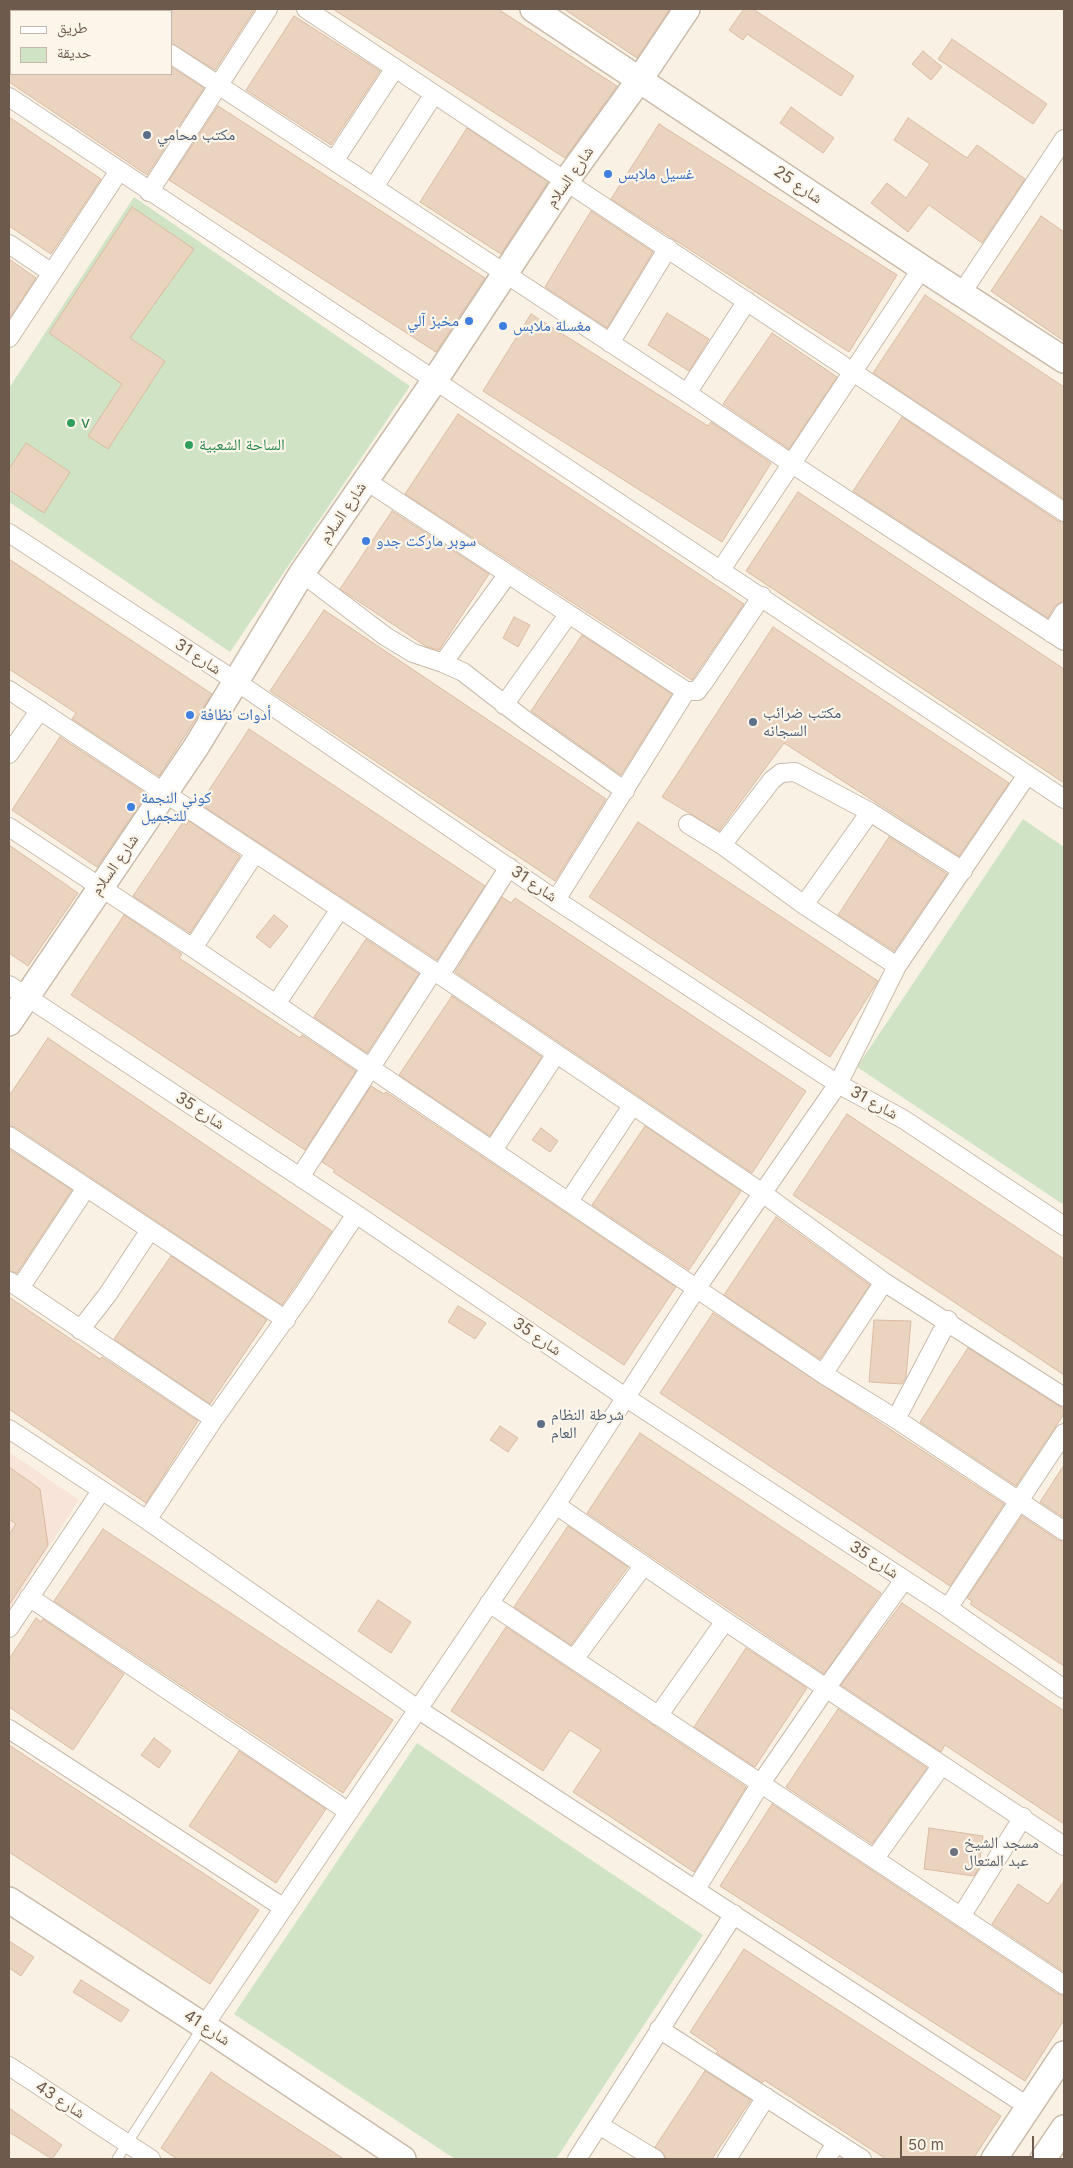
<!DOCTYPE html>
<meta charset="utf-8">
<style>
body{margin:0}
#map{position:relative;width:1073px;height:2168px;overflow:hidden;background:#f9f2e4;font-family:Inter,"Noto Naskh Arabic",sans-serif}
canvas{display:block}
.frame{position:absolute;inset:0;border:10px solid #6d5a4d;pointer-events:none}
.legend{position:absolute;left:10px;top:10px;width:162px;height:65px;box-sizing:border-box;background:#fcf6ea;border:1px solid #c3b8ab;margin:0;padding:6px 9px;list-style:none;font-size:15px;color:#6d5a4d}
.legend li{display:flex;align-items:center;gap:10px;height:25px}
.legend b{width:25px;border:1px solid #c3b8ab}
.scale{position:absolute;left:900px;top:2136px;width:134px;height:22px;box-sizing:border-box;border:2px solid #6d5a4d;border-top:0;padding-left:6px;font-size:15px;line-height:18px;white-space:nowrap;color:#6d5a4d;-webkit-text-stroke:4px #fcf6ea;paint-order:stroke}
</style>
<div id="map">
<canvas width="1073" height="2168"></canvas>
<div class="frame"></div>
<ul class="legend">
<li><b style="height:6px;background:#fff"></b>طريق</li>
<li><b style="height:14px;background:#d0e4c5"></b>حديقة</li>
</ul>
<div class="scale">50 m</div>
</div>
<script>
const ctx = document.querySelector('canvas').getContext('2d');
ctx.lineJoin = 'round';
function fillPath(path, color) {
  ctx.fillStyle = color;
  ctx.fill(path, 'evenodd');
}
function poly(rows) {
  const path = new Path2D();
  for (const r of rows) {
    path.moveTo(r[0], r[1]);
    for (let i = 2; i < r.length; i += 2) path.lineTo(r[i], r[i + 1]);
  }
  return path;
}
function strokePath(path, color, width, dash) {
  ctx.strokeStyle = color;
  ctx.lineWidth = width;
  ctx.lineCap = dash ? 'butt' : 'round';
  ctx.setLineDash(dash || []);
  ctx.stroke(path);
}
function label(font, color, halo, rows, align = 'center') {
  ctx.font = font + ' Inter,"Noto Naskh Arabic",sans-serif';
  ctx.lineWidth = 4.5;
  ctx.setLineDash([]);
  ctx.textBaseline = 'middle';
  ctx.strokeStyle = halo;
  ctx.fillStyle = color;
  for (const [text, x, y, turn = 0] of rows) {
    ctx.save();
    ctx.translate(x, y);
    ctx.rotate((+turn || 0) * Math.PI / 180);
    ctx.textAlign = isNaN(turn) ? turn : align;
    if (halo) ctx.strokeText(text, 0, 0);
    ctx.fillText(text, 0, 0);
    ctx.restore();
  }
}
fillPath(poly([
 [9,1452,79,1500,9,1609]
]), '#f8e4d9');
fillPath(poly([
 [134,197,410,386,230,652,9,502,9,388],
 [1023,819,1064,847,1064,1205,857,1067],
 [417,1743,703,1935,556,2159,455,2159,234,2014]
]), '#d0e4c5');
const building = poly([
 [171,9,255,9,215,70,171,43,171,9],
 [333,9,498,9,617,86,565,158,333,9],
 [564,9,670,9,637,58,564,9],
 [744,9,753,9,854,76,841,96,747,34,743,40,729,30,744,9],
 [294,16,380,71,331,145,246,90,294,16],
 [952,39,1047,104,1033,124,938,59,952,39],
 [923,51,942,67,931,80,912,64,923,51],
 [171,67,204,88,147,175,9,82,9,74,171,74,171,67],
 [218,106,485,278,436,352,169,180,218,106],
 [791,107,834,138,823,153,780,123,791,107],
 [9,117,101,179,51,254,9,226,9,117],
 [908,118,967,158,977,145,1025,179,982,243,929,205,908,232,871,203,887,183,906,198,930,164,894,140,908,118],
 [659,124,897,275,849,352,611,199,659,124],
 [467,128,548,182,501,254,420,202,467,128],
 [132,207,194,249,130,338,165,361,108,449,88,436,122,384,49,333,132,207],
 [591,211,653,252,607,328,545,287,591,211],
 [1041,216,1064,232,1064,341,991,291,1041,216],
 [9,259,36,278,9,319,9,259],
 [925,295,1064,387,1064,499,873,373,925,295],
 [667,313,709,339,689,371,648,345,667,313],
 [531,314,708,426,711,422,771,463,722,542,483,391,531,314],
 [772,333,837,377,789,449,723,404,772,333],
 [458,414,744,604,692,680,405,494,458,414],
 [902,417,1058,521,1064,522,1064,600,1055,606,1048,618,853,491,902,417],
 [26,443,70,472,44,513,9,490,9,469,26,443],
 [798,492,1064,669,1064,783,746,571,798,492],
 [392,511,489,574,439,650,427,647,340,589,392,511],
 [9,559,212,694,159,776,72,719,76,713,9,669,9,559],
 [324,610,606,799,555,881,270,691,324,610],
 [514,617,530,625,518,647,503,638,514,617],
 [773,627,1009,783,959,856,784,743,719,831,662,797,773,627],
 [582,635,672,694,621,775,531,711,582,635],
 [249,729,485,886,437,960,200,804,249,729],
 [60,737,147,794,97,867,12,810,60,737],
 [189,821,240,856,190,933,133,896,183,822,186,825,189,821],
 [638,822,878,981,830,1057,589,897,638,822],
 [889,837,947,874,894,951,838,915,889,837],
 [9,845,78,893,28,966,9,953,9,845],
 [502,897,511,903,515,898,806,1091,752,1173,455,972,502,897],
 [124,915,182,954,179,958,300,1038,302,1035,356,1071,305,1150,71,995,124,915],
 [274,915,288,926,270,948,256,937,274,915],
 [366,939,419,974,367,1053,314,1017,366,939],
 [452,996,542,1057,490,1136,399,1075,452,996],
 [48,1038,332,1231,282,1305,15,1127,9,1126,9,1096,48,1038],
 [371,1086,384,1094,386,1092,676,1287,624,1365,333,1172,335,1170,322,1162,371,1086],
 [847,1114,1064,1259,1064,1375,793,1195,847,1114],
 [645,1126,741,1191,689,1270,592,1205,645,1126],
 [541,1128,558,1141,550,1152,532,1140,541,1128],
 [9,1149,72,1190,17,1273,9,1271,9,1149],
 [776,1217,870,1285,820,1359,724,1295,776,1217],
 [171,1256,267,1320,210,1404,114,1339,171,1256],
 [9,1297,100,1359,102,1357,198,1421,146,1503,9,1409,9,1297],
 [458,1306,486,1323,475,1339,448,1322,458,1306],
 [713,1313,1004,1504,950,1586,660,1393,713,1313],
 [874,1320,911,1321,906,1377,902,1384,869,1382,874,1320],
 [968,1348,1064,1409,1064,1414,1016,1486,920,1422,968,1348],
 [500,1426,518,1438,508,1452,490,1440,500,1426],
 [640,1433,881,1593,824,1674,587,1513,640,1433],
 [1064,1465,1064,1518,1040,1502,1064,1465],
 [9,1467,40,1489,48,1545,9,1605,9,1535,16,1524,9,1519,9,1467],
 [1022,1516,1058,1540,1064,1541,1064,1666,970,1604,972,1601,967,1598,1022,1516],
 [568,1526,628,1567,571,1645,514,1607,568,1526],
 [103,1529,393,1720,343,1793,54,1601,103,1529],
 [378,1600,411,1622,391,1653,358,1631,378,1600],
 [902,1603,1064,1711,1064,1824,945,1745,941,1752,841,1685,902,1603],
 [36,1618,41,1622,43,1619,124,1674,73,1750,9,1707,9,1659,36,1618],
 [506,1627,746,1787,694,1872,573,1792,601,1750,570,1730,543,1771,451,1711,506,1627],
 [746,1648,807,1688,755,1767,694,1727,746,1648],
 [838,1709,927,1768,872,1844,786,1787,838,1709],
 [154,1738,171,1751,159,1768,141,1755,154,1738],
 [9,1745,259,1910,210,1984,9,1852,9,1745],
 [239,1751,326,1809,276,1883,189,1826,239,1751],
 [772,1804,1058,1994,1064,1995,1064,2020,1025,2081,720,1886,772,1804],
 [929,1828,983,1836,979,1868,974,1876,924,1869,929,1828],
 [1064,1881,1064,1972,992,1924,1018,1884,1048,1904,1064,1881],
 [9,1941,34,1957,21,1976,9,1968,9,1941],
 [744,1949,1001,2116,973,2159,886,2159,764,2080,762,2083,716,2053,718,2051,690,2032,744,1949],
 [81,1980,129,2010,121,2022,73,1992,81,1980],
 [705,2071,751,2100,712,2159,666,2159,664,2154,655,2147,705,2071],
 [211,2072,228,2084,344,2159,177,2159,161,2148,211,2072],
 [9,2108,62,2145,52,2159,9,2132,9,2108]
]);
fillPath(building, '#ead3bf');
strokePath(building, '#dbbba2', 1);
const lane = poly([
 [117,2159,203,2026]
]);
const street = poly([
 [103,9,106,11],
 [306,9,1064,512],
 [171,54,687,393,792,464,1064,641],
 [9,97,1064,799],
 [334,161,395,68],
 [374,187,434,94],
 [149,192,268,9],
 [9,244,52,273],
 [961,294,1064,139],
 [9,338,119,171],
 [610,343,668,248],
 [687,393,747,301],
 [365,480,686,691,697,691,704,682,762,596],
 [9,533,237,682,556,900,838,1084,903,1119,1064,1226],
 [720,571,922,268],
 [302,573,385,636,413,653,443,663,463,672,525,720,625,791],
 [1051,633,1064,612],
 [443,663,508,574],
 [9,690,440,975,761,1192,884,1282,1064,1397],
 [504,705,568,615],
 [9,754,40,710],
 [688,824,722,845,804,905,897,966],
 [9,827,193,948,823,1374,896,1419,1064,1531],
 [722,845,772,780,781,773,795,772,870,812,963,871],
 [556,900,686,691],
 [804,905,870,812],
 [193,948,255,853],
 [440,975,509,867],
 [9,985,356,1214,625,1397,948,1608,1064,1689],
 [276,1004,340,909],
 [9,1136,286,1320],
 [493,1150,556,1054],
 [300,1177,433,971],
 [569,1201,632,1106],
 [9,1281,214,1419],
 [20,1288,86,1188],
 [80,1330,108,1294,150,1230],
 [823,1374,884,1282],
 [896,1419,948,1320],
 [9,1429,147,1520,419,1710,1029,2107],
 [556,1505,725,1621,1064,1846],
 [147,1520,214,1419,303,1294,356,1214],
 [29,1597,349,1812],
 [489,1603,1064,1985],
 [948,1608,1064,1433],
 [9,1628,101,1491],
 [574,1659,644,1565],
 [658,1716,725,1621],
 [9,1729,284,1908],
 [875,1858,942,1765],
 [696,1889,761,1783,827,1687,904,1580],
 [962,1915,1023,1817],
 [204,2026,556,1505,696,1289,838,1084,897,966,1027,775],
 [659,2029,862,2159],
 [9,2066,151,2159],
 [599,2125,655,2159],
 [577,2159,734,1914],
 [727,2159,766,2097],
 [826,2159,836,2143]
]);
const secondary = poly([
 [533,9,922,268,1064,360],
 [9,1023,196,747,302,573,435,380,566,181,640,79,687,9],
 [9,1900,204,2026,403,2159],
 [994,2159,1064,2054],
 [1043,2159,1064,2128]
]);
strokePath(lane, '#c8baac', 11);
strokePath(street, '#c8baac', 20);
strokePath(secondary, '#cbbbab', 28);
strokePath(lane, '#fff', 9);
strokePath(street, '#fff', 18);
strokePath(secondary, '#fff', 25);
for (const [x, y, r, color] of [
 [147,135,5,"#5c6f8a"],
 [608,174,5,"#3f7fe0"],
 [469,321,5,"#3f7fe0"],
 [503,326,5,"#3f7fe0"],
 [71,423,5,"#2e9e5b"],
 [189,445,5,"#2e9e5b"],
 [366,541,5,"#3f7fe0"],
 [190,715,5,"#3f7fe0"],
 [753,722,5,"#5c6f8a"],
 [131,807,5,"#3f7fe0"],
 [541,1424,5,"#5c6f8a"],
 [954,1852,5,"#6b7280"]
]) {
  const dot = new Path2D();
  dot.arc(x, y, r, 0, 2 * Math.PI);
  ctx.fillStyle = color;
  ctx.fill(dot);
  strokePath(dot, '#fcf6ea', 2);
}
label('16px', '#4e5e75', '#fcf6ea', [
 ["مكتب محامي",157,135],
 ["مكتب ضرائب",763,713],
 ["السجانه",763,731],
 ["شرطة النظام",551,1415],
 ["العام",551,1433]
], 'left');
label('16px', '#366cbe', '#fcf6ea', [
 ["غسيل ملابس",618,174],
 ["مخبز آلي",459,321,"right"],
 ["مغسلة ملابس",513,326],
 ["سوبر ماركت جدو",376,541],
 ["أدوات نظافة",200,715],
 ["كوني النجمة",141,798],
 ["للتجميل",141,816]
], 'left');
label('16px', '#6d5a4d', '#fcf6ea', [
 ["شارع السلام",570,177,-55],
 ["شارع 25",798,185,34],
 ["شارع السلام",343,513,-56],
 ["شارع 31",198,657,33],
 ["شارع السلام",115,865,-55],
 ["شارع 31",534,884,34],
 ["شارع 31",874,1103,29],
 ["شارع 35",200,1111,33],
 ["شارع 35",537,1337,34],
 ["شارع 35",874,1560,33],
 ["شارع 41",207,2028,33],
 ["شارع 43",60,2100,33]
]);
label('16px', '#27864d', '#fcf6ea', [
 ["v",81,423],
 ["الساحة الشعبية",199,445]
], 'left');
label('16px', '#5b616d', '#fcf6ea', [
 ["مسجد الشيخ",964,1843],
 ["عبد المتعال",964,1861]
], 'left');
</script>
